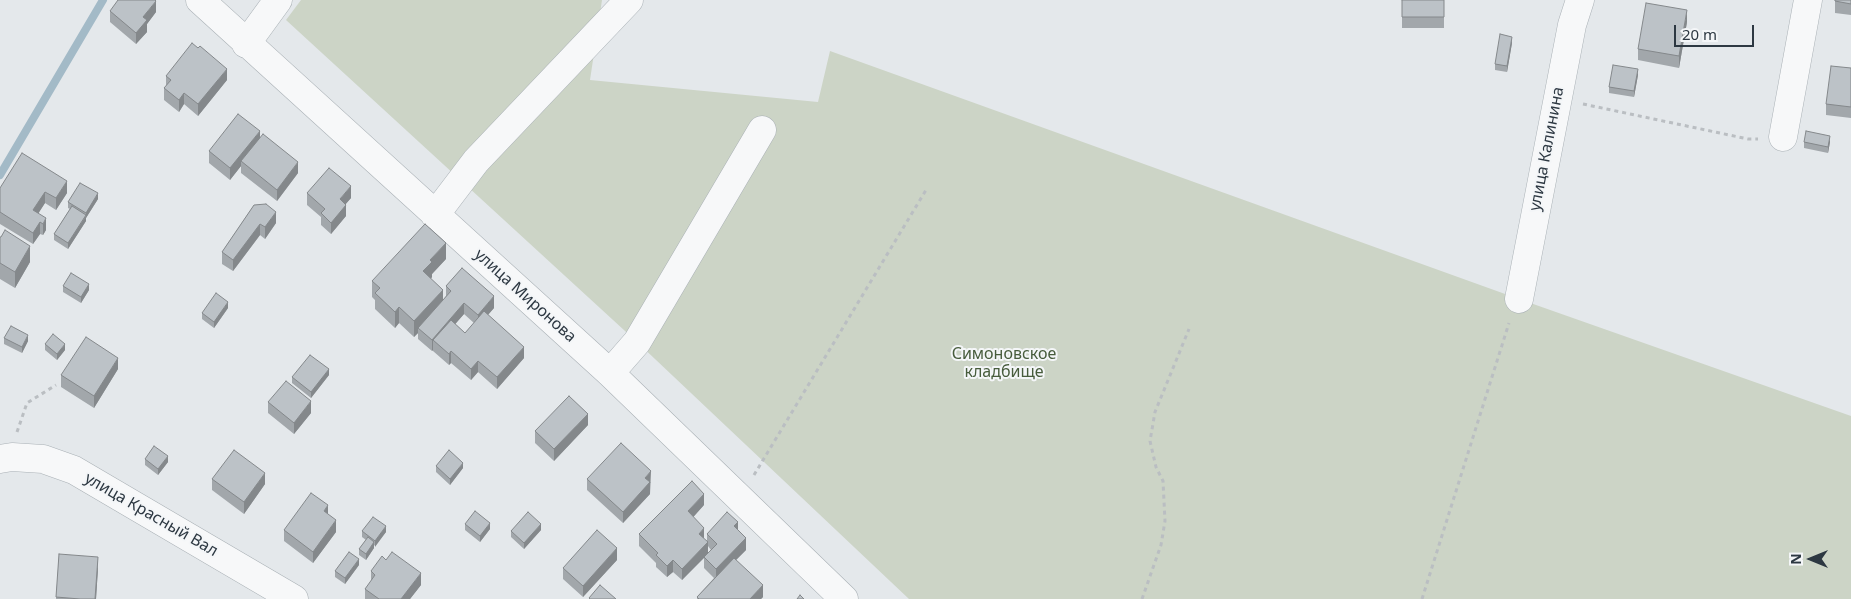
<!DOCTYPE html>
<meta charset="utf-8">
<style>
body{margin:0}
#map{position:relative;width:1851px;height:599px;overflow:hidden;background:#e4e8eb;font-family:"Noto Sans",sans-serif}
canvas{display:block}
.north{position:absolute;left:1786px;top:534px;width:50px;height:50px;-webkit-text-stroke:4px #f4f6f8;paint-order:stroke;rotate:270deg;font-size:14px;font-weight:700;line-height:20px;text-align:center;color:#2d3842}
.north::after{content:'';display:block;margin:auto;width:18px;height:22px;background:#2d3842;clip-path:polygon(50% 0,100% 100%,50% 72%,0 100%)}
.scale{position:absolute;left:1674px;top:25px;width:80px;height:22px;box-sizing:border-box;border:2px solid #2d3842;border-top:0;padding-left:6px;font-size:15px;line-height:18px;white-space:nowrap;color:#2d3842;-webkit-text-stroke:4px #f4f6f8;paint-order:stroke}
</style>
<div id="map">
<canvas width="1851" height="599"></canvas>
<div class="north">N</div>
<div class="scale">20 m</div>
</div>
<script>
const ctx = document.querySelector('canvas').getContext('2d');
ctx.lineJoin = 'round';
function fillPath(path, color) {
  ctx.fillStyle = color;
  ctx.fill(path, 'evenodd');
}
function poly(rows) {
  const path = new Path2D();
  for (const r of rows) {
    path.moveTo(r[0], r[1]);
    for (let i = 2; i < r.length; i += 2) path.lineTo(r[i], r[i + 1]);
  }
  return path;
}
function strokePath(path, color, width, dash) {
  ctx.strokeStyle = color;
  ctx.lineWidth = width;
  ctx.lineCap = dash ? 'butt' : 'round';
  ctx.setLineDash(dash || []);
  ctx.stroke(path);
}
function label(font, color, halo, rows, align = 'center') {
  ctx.font = font + ' "Noto Sans",sans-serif';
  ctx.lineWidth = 4;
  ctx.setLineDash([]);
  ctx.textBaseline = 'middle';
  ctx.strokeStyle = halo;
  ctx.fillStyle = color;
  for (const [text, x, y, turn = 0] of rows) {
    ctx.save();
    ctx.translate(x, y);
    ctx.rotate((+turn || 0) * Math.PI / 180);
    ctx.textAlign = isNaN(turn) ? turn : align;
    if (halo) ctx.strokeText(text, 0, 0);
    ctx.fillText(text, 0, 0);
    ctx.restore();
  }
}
fillPath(poly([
 [301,0,602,0,590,80,818,102,830,51,1519,299,1851,416,1851,599,909,599,637,342,286,20]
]), '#ccd4c6');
strokePath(poly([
 [0,175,103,0]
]), '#a3bac7', 8);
const minor = poly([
 [200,0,610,373,844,599],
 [246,44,278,0],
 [1783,137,1808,0],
 [435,215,476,161,629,0],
 [1519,299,1572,25,1580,0],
 [610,373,637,342,762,130],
 [0,459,12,457,43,459,74,470,294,599]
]);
strokePath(minor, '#a9b0b5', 29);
strokePath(poly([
 [1583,104,1748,139,1758,139],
 [17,432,27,403,56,385],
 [754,475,926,190],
 [1142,599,1161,545,1165,521,1163,481,1156,467,1150,441,1155,412,1189,329],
 [1422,599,1509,323]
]), '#babec2', 3, [4, 4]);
strokePath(minor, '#f7f8f9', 28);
fillPath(poly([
 [1402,0,1444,0,1444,28,1402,28],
 [1835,0,1851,0,1851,15,1835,13],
 [110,11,156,12,147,24,147,32,136,44,110,22],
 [1687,22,1679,68,1638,60,1638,49],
 [1512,43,1507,72,1495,70,1495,64],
 [1851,68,1851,118,1826,115,1826,104],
 [1638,75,1634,97,1609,93,1609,87],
 [166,76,227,80,198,116,184,104,179,112,164,100,164,88,166,86],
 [260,137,298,173,277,201,241,173,241,166,230,180,209,163,209,151],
 [1804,142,1830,142,1828,153,1804,148],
 [0,188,67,193,56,210,45,203,38,213,46,230,43,235,40,234,33,244,0,224],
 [307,193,351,198,345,204,346,216,331,234,321,225,321,217,307,205],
 [98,199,86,218,86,221,68,249,54,240,54,234,70,209,68,208,68,202],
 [254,205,276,223,265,239,260,235,233,271,222,264,222,252],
 [0,237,30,262,15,288,0,279],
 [446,259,432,274,432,277,431,279,443,300,446,296,446,286,494,308,488,315,524,358,497,389,478,372,471,380,451,363,449,365,433,351,433,350,432,351,418,339,418,333,414,337,399,323,395,328,375,309,375,300,372,297,372,281],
 [464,314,474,323,465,333,455,324],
 [63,286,89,290,81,303,63,292],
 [228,308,214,328,202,319,202,313],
 [4,338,28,341,22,353,4,344],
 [45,344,65,350,57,360,45,350],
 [118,369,94,408,61,387,61,375],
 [329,375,311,398,292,383,292,377],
 [268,402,311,413,294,434,268,413],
 [588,425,554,461,535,443,535,431],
 [145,459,168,462,158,475,145,465],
 [436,466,463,468,450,485,436,472],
 [212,479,265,484,244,514,212,490],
 [587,479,651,482,650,483,650,494,623,523,587,490],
 [704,505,693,517,704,539,707,541,707,534,738,530,746,550,736,560,763,597,761,599,697,599,697,597,714,578,704,568,704,557,682,580,673,572,667,577,656,567,656,563,639,546,639,534],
 [708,546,711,550,708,553],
 [465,524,490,529,480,542,465,530],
 [284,530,336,532,313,563,284,541],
 [541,530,524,549,511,537,511,531],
 [362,531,386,532,374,546,374,548,366,560,359,555,359,549,366,540,362,537],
 [59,554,98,568,96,599,56,599],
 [617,560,583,597,563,579,563,568],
 [359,565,345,584,335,577,335,571],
 [371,571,421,585,410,599,365,599,365,589,371,581]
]), '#a2a7ab');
fillPath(poly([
 [156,1,156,12,147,24,147,32,136,44,136,33,143,17],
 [1687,10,1687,22,1679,68,1679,56],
 [1512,37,1512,43,1507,72,1507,66],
 [227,69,227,80,198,116,198,104],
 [1638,69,1638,75,1634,97,1634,91],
 [184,93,184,104,179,112,179,100],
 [260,131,260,142,241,161,241,166,230,180,230,168],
 [1830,136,1830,142,1828,153,1828,147],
 [298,162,298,173,277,201,277,190],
 [67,181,67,193,56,210,56,198],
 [351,186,351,198,340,211,340,199],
 [45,192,45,203,33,222,33,210],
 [98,193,98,199,86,218,86,221,68,249,68,243,86,216,86,213],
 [346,205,346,216,331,234,331,223],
 [276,212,276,223,265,239,265,227],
 [46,218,46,230,43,235,43,224],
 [40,222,40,234,33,244,33,233],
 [260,224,260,235,233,271,233,260],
 [446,243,446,259,432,274,432,277,423,287,423,271,430,260],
 [30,246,30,262,15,288,15,272],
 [89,284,89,290,81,303,81,297],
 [443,290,443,306,418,328,418,333,414,337,414,321],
 [494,296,494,308,478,326,478,315],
 [228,302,228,308,214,328,214,322],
 [464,303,464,314,438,344,433,340,433,350,432,351,432,340],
 [399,307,399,323,395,328,395,312],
 [28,335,28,341,22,353,22,347],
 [65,344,65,350,57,360,57,354],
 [524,347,524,358,497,389,497,377],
 [451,351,451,363,449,365,449,354],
 [118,358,118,369,94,408,94,396],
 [478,361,478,372,471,380,471,369],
 [329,369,329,375,311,398,311,392],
 [311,401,311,413,294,434,294,423],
 [588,414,588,425,554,461,554,449],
 [168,456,168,462,158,475,158,469],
 [463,463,463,468,450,485,450,479],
 [651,471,650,494,623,523,623,512,645,478],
 [265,473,265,484,244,514,244,502],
 [704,494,704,505,688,523,688,511],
 [328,505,328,516,324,511],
 [336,520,336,532,313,563,313,552],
 [738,522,738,534,734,526],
 [490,523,490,529,480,542,480,536],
 [541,524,541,530,524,549,524,543],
 [386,526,386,532,375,547,375,541],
 [704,528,704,539,699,534],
 [746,538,746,550,716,580,716,569],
 [374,542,374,548,366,560,366,554],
 [708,542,708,554,682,580,682,569],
 [617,548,617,560,583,597,583,586],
 [98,557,98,568,96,599,95,599],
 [359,559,359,565,345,584,345,578],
 [673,560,673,572,667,577,667,566],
 [421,573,421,585,410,599,401,599],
 [763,585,763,597,761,599,750,599]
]), '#84888b');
const building = poly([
 [118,0,155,0,156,1,143,17,147,20,136,33,110,11,118,0],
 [1402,0,1444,0,1444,17,1402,17,1402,0],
 [1835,0,1851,0,1851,4,1835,1,1835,0],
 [1646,3,1687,10,1679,56,1638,49,1646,3],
 [1500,34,1512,37,1507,66,1495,64,1500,34],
 [192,43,198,48,200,46,227,69,198,104,184,93,179,100,164,88,171,80,166,76,192,43],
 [1613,65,1638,69,1634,91,1609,87,1613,65],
 [1831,66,1851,68,1851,107,1826,104,1831,66],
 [238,114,260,131,230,168,209,151,238,114],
 [1806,131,1830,136,1828,147,1804,142,1806,131],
 [263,134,298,162,277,190,241,161,263,134],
 [22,153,67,181,56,198,45,192,33,210,46,218,43,224,40,222,33,233,0,212,0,188,22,153],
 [329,168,351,186,340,199,346,205,331,223,321,213,325,209,307,193,329,168],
 [80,183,98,193,86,213,68,202,80,183],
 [266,204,276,212,265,227,260,224,233,260,222,252,254,205,266,204],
 [72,206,86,215,68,243,54,234,72,206],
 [425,224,446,243,430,260,432,262,423,271,443,290,414,321,399,307,395,312,375,293,380,288,372,281,425,224],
 [5,230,30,246,15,272,0,263,0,237,1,237,5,230],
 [462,268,494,296,478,315,464,303,432,340,418,328,451,291,446,286,462,268],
 [71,273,89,284,81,297,63,286,71,273],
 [216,293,228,302,214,322,202,313,216,293],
 [484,311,524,347,497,377,478,361,471,369,451,351,449,354,433,340,451,320,465,333,484,311],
 [11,326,28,335,22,347,4,338,11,326],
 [53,334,65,344,57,354,45,344,53,334],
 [86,337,118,358,94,396,61,375,86,337],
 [310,355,329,369,311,392,292,377,310,355],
 [286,381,311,401,294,423,268,402,286,381],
 [569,396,588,414,554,449,535,431,569,396],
 [621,443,651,471,645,478,650,482,623,512,587,479,621,443],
 [154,446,168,456,158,469,145,459,154,446],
 [234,450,265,473,244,502,212,479,234,450],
 [449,450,463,463,450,479,436,466,449,450],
 [692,481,704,494,688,511,704,528,699,534,708,542,682,569,673,560,667,566,656,555,658,553,639,534,692,481],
 [311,493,328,505,324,511,336,520,313,552,284,530,311,493],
 [475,511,490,523,480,536,465,524,475,511],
 [528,512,541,524,524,543,511,531,528,512],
 [727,512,738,522,734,526,746,538,716,569,704,557,717,544,707,534,727,512],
 [373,517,386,526,375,541,362,531,373,517],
 [597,530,617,548,583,586,563,568,597,530],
 [368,537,374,542,366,554,359,549,368,537],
 [349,552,359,559,345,578,335,571,349,552],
 [392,552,421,573,401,599,379,599,365,589,375,575,371,571,382,556,386,560,392,552],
 [59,554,98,557,95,599,80,599,56,597,59,554],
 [734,558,763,585,750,599,699,599,697,597,734,558],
 [600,585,616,599,590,599,589,598,600,585],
 [800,595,804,599,797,599,800,595]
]);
fillPath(building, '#bcc2c7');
strokePath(building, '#84888b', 1);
label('16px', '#2d3842', '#f4f6f8', [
 ["улица Калинина",1547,149,-79],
 ["улица Миронова",525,296,42],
 ["улица Красный Вал",151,515,30]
]);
label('16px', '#475c3c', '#f4f6f8', [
 ["Симоновское",1004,354],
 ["кладбище",1004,372]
]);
</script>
